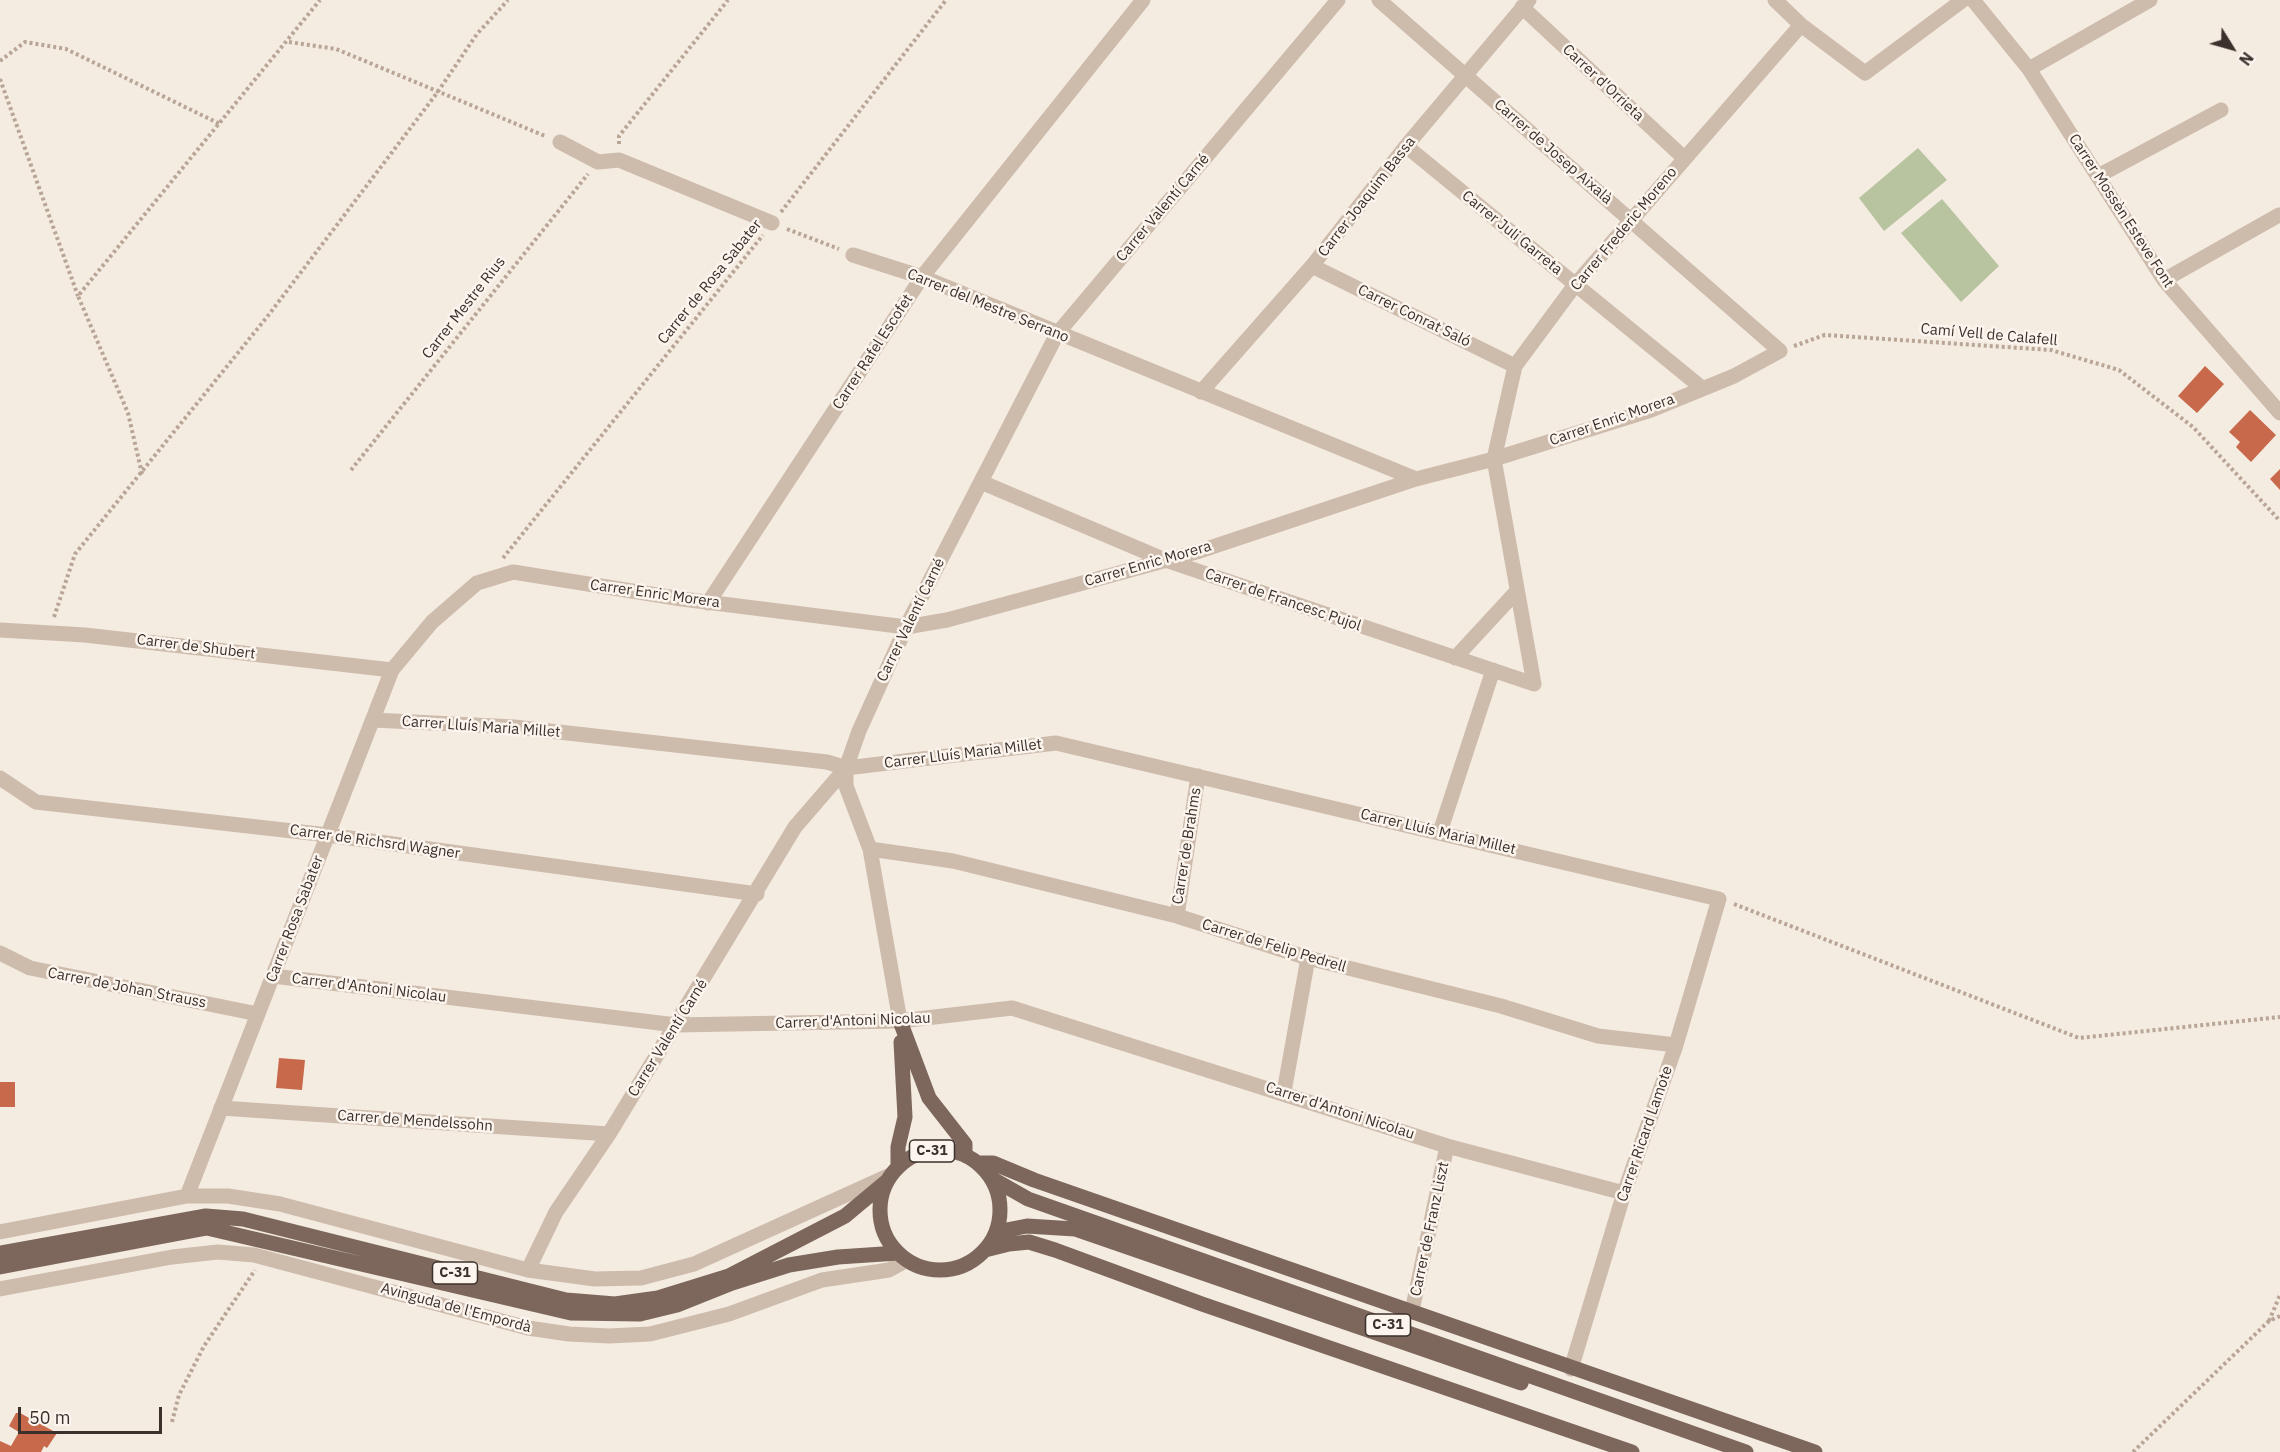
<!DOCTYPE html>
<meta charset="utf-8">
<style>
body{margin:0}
#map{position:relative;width:2280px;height:1452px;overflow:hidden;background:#f4ebe1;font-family:"IBM Plex Sans",sans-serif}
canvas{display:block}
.north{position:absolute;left:2202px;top:18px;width:60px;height:60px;-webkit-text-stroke:4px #fbf5ee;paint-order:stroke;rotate:127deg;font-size:16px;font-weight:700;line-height:24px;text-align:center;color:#3b302b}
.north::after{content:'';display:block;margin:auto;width:21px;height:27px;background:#3b302b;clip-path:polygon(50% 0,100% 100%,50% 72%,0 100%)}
.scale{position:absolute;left:18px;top:1407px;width:144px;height:27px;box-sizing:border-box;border:3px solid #3b302b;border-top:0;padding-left:8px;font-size:18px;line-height:21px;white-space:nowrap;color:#3b302b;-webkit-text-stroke:4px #fbf5ee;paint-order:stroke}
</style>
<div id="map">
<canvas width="2280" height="1452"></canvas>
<div class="north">N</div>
<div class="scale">50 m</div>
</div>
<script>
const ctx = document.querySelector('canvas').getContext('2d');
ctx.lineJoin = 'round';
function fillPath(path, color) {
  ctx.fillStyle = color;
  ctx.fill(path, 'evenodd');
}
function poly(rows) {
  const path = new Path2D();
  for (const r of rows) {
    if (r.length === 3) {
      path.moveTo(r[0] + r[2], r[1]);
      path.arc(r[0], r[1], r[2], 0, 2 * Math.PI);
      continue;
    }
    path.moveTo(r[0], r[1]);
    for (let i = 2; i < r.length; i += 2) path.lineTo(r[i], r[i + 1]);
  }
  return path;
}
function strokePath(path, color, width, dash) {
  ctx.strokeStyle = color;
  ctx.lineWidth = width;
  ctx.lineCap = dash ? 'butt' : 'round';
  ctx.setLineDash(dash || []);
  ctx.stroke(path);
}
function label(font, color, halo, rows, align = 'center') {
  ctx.font = font + ' "IBM Plex Sans",sans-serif';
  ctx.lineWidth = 5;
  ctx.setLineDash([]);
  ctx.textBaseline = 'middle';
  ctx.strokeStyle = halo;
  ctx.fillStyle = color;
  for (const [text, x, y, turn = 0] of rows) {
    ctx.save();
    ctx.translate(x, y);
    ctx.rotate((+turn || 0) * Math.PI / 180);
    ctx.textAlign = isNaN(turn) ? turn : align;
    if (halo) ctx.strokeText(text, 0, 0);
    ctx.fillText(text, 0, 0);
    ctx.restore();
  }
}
fillPath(poly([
 [1918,148,1947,180,1884,231,1859,198],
 [1942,199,1999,266,1961,302,1901,233]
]), '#b8c4a0');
fillPath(poly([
 [2205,366,2224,384,2197,413,2178,396],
 [2250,410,2276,435,2251,462,2236,447,2240,442,2229,432],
 [2280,469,2280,490,2270,479],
 [279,1058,305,1060,302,1090,276,1088],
 [0,1082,15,1082,15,1107,0,1107],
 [16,1413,20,1413,57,1433,47,1448,44,1446,41,1452,0,1452,0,1441,11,1446,19,1432,9,1426]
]), '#c8694b');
strokePath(poly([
 [289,42,336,49,545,136],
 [0,61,25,42,66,49,220,124],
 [0,79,78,296],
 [619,144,619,136,728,0],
 [781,212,946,0],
 [787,229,839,249],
 [1794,346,1825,335,2051,350,2119,370,2193,427,2280,521],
 [351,470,588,174],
 [142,474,128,413,78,296,320,0],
 [503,558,763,235],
 [54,617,75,554,267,317,437,93,477,34,508,0],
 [1734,904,2079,1038,2280,1017],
 [2269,1321,2280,1295],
 [172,1422,179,1395,204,1346,255,1270],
 [2133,1452,2269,1321,2280,1316]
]), '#b9a596', 4, [3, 3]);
strokePath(poly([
 [1775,0,1801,25,1865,73,1963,0],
 [1973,0,2029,69,2164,280,2280,413],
 [1522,7,1684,158],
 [2029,69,2150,0],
 [560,142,598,162,619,160,772,223],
 [1406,146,1702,388],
 [2098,176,2221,110],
 [853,255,922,277,1416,479],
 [1312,266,1515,366],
 [2164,280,2279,215],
 [1201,392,1312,266,1406,146,1529,0],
 [981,482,1165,560,1534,684,1494,459,1515,366,1575,285,1801,25],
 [708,603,922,277,1143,0],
 [0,630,85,635,392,670],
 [1455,658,1516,592],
 [373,720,514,727,827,762,846,768,1056,743,1719,899,1676,1045,1624,1193,1571,1369],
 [846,768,846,786,870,849,900,1021],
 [0,778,36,802,328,835,757,894],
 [1440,832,1493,670],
 [870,849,953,861,1177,916,1308,958,1501,1006,1598,1036,1676,1045],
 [1177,916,1198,776],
 [0,953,30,968,258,1014],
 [273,976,676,1025,900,1021,1012,1008,1447,1146,1624,1193],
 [1284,1092,1308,958],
 [221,1108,609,1134],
 [187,1196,392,670,432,622,477,583,513,572,682,599,906,627,947,620,1200,551,1416,479,1494,459,1651,410,1734,376,1780,351,1379,0],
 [0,1232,187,1196,228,1196,280,1204,528,1270,595,1279,641,1278,694,1264,890,1175],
 [528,1270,556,1212,609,1134,795,827,846,768,859,731,906,627,1057,334,1338,0],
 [0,1289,172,1257,218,1252,254,1255,528,1328,569,1334,609,1336,650,1334,729,1314,822,1280,889,1270,907,1260],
 [1412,1311,1447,1146]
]), '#cdbbac', 15);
strokePath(poly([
 [900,1021,929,1098,965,1144,965,1154],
 [940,1210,60],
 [979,1163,993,1163,1034,1180,1815,1452],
 [898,1166,898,1147,905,1117,901,1042],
 [991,1178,1028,1199,1746,1452],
 [996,1232,1027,1226,1075,1229,1521,1383],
 [985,1250,1009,1244,1029,1242,1055,1250,1202,1304,1632,1452],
 [0,1253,206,1216,243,1219,566,1300,615,1304,658,1298,729,1276,845,1216,887,1181],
 [0,1267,207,1228,571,1313,640,1314,677,1305,732,1283,789,1265,838,1257,898,1253]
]), '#7d675c', 15);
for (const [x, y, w] of [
 [932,1151,45],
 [455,1273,45],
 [1388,1325,45]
]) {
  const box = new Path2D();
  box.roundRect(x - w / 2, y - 11, w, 22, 4.5);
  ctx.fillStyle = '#fbf5ee';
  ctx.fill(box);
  strokePath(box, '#3b302b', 1.5);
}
label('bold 14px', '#3b302b', null, [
 ["C-31",932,1151],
 ["C-31",455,1273],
 ["C-31",1388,1325]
]);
label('15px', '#3b302b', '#fbf5ee', [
 ["Carrer d'Orrieta",1603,83,43],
 ["Carrer de Josep Aixalà",1553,152,41],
 ["Carrer Joaquim Bassa",1367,197,-52],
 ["Carrer Valentí Carné",1163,208,-50],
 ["Carrer Mossèn Esteve Font",2121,211,57],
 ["Carrer Frederic Moreno",1624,229,-50],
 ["Carrer Juli Garreta",1512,233,39],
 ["Carrer de Rosa Sabater",710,282,-51],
 ["Carrer del Mestre Serrano",988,306,22],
 ["Carrer Mestre Rius",464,308,-52],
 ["Carrer Conrat Saló",1414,316,26],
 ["Camí Vell de Calafell",1989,335,5],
 ["Carrer Rafel Escofet",873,352,-57],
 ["Carrer Enric Morera",1612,420,-19],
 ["Carrer Enric Morera",1148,564,-16],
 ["Carrer Enric Morera",655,594,8],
 ["Carrer de Francesc Pujol",1283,600,19],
 ["Carrer Valentí Carné",911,620,-64],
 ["Carrer de Shubert",196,647,7],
 ["Carrer Lluís Maria Millet",481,727,4],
 ["Carrer Lluís Maria Millet",963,754,-7],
 ["Carrer Lluís Maria Millet",1438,832,13],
 ["Carrer de Richsrd Wagner",375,842,8],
 ["Carrer de Brahms",1187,846,-81],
 ["Carrer Rosa Sabater",295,919,-69],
 ["Carrer de Felip Pedrell",1274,946,17],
 ["Carrer de Johan Strauss",127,988,11],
 ["Carrer d'Antoni Nicolau",369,988,7],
 ["Carrer d'Antoni Nicolau",853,1021,-2],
 ["Carrer Valentí Carné",668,1038,-58],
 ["Carrer d'Antoni Nicolau",1340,1111,18],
 ["Carrer de Mendelssohn",415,1121,4],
 ["Carrer Ricard Lamote",1645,1134,-71],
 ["Carrer de Franz Liszt",1430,1229,-78],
 ["Avinguda de l'Empordà",456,1308,15]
]);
</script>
